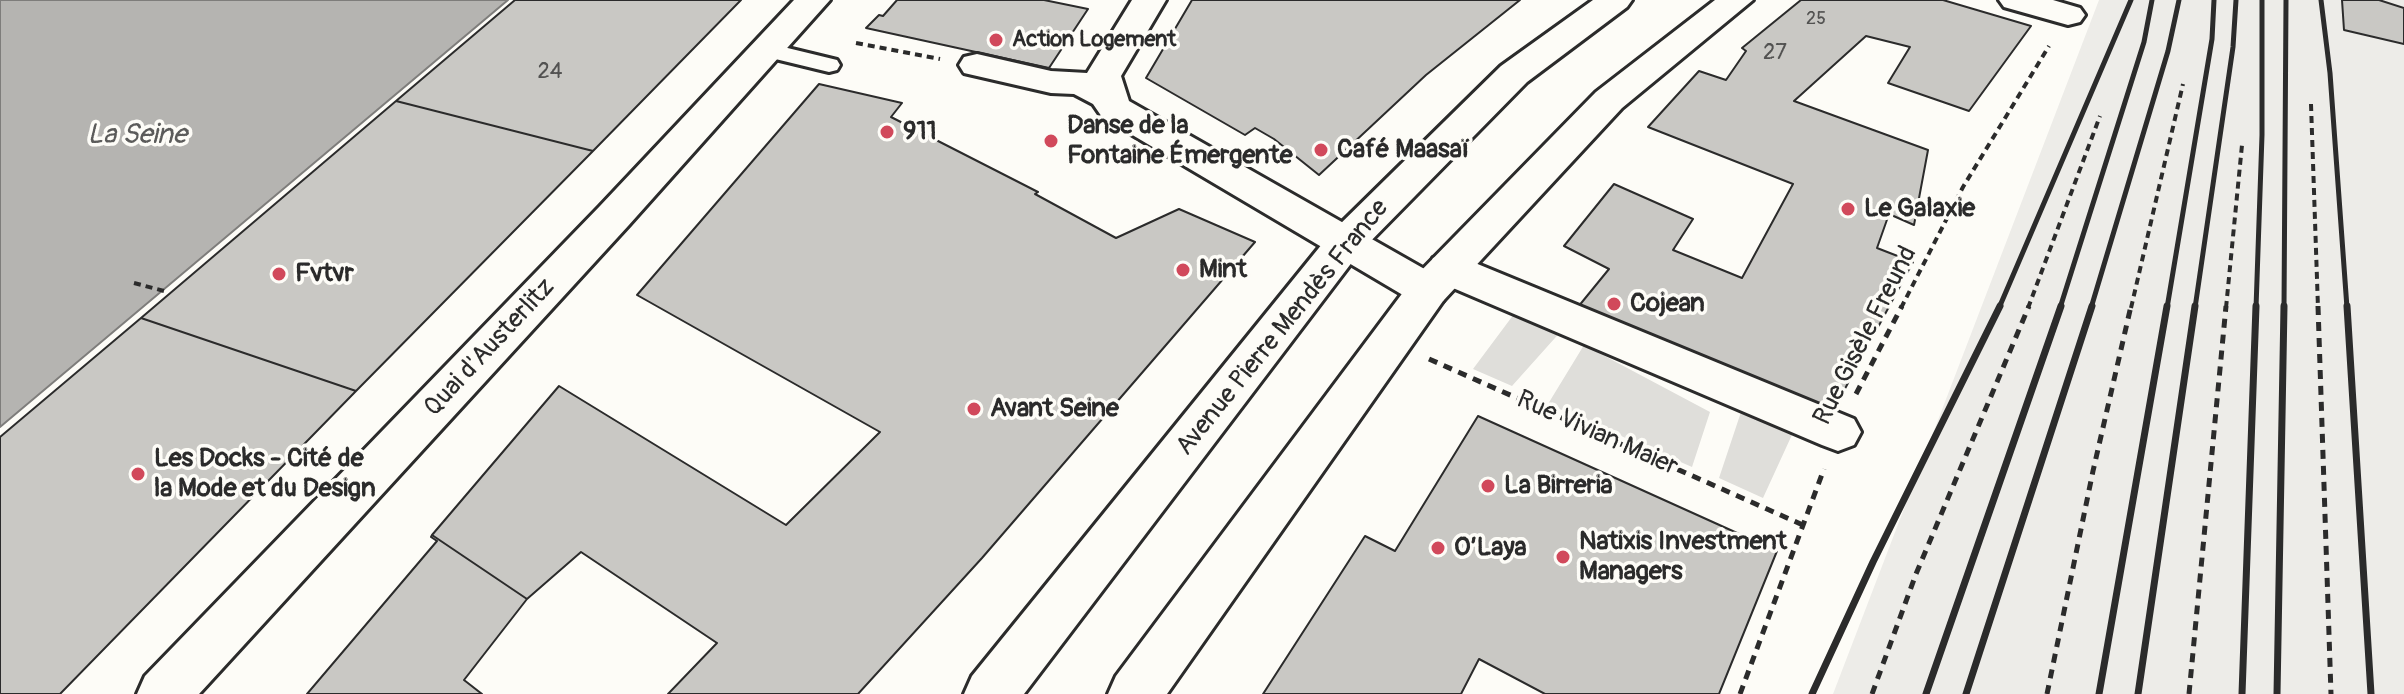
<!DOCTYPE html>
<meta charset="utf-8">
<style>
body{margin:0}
canvas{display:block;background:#fdfcf7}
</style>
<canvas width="2404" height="694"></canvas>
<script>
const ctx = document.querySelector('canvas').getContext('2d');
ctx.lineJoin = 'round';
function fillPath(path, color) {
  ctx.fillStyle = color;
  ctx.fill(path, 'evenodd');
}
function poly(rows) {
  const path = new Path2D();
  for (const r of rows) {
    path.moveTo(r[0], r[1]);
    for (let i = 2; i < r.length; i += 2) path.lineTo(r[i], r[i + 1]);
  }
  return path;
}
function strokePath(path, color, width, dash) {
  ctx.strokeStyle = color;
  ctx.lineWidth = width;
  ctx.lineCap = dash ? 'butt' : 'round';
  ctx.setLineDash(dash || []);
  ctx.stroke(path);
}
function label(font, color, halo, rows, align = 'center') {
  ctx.font = font + ' Pangolin,sans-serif';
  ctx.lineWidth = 7;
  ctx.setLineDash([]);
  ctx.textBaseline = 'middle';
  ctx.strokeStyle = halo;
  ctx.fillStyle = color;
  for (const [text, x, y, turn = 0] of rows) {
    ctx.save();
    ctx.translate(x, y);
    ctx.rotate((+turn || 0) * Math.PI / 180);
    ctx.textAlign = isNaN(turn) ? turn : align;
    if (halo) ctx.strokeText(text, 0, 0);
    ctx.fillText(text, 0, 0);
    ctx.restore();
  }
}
fillPath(poly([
 [2099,0,2404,0,2404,694,1833,694]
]), '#edece8');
fillPath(poly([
 [1517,310,1563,329,1512,386,1473,369],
 [1584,345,1710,412,1692,467,1548,404],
 [1744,403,1796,426,1763,498,1719,478]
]), '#dfdeda');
const water = poly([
 [0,0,508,0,0,427,0,0]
]);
fillPath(water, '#b5b4b1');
strokePath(water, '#7e7d7b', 2);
const building = poly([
 [515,0,741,0,593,151,396,101,515,0],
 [897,0,1044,0,1088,9,1049,68,866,28,879,15,883,16,897,0],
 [1192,0,1520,0,1426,75,1319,175,1274,139,1255,128,1245,135,1146,78,1192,0],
 [1801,0,1943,0,2031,26,1969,111,1888,83,1910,47,1866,36,1794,101,1928,150,1914,225,1889,214,1877,248,1913,262,1833,411,1578,307,1609,269,1564,246,1614,184,1693,219,1673,250,1742,278,1793,184,1648,127,1699,71,1726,80,1746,51,1742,48,1801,0],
 [2342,0,2379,0,2404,8,2404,44,2344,30,2342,0],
 [819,84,902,103,891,117,1038,192,1035,194,1116,238,1179,209,1255,242,982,558,858,694,668,694,717,643,581,552,527,599,432,535,559,386,786,525,880,432,637,295,819,84],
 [396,101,593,151,356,391,141,318,396,101],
 [141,318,356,391,60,694,0,694,0,437,141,318],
 [1478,416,1777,551,1719,694,1545,694,1479,659,1461,694,1263,694,1365,536,1395,551,1478,416],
 [432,535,527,599,464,680,482,694,307,694,437,541,431,537,432,535]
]);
fillPath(building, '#c9c8c4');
strokePath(building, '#2b2b2b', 2);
const lane = poly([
 [767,43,837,60,840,65,837,70,829,72,759,55,756,50,759,45,767,43]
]);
const street = poly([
 [1132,0,1166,0,1121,76,1129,101,1428,271,1433,258,1448,254,1463,258,1854,419,1861,432,1854,445,1838,451,1822,445,1446,285,1449,290,1443,301,1428,305,1413,301,1102,117,1093,104,1074,94,1051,93,964,73,959,65,964,57,977,54,1051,71,1087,73,1132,0],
 [1999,0,2053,0,2080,8,2085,15,2080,22,2068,25,2004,7,1999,0]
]);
const secondary = poly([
 [1593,0,1632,0,1627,7,1527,82,1359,253,1024,694,964,694,972,676,1331,233,1501,66,1593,0],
 [1715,0,1753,0,1622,108,1443,301,1167,694,1108,694,1116,676,1413,279,1596,92,1715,0]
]);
const primary = poly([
 [794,0,830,0,628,226,199,694,137,694,145,676,600,206,794,0]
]);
strokePath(lane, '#2b2b2b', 6);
strokePath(street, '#2b2b2b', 6);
strokePath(secondary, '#2b2b2b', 6);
strokePath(primary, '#2b2b2b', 6);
strokePath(poly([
 [856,43,940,59],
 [2311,104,2318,308],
 [134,283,164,291],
 [1901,308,1963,187,2049,46],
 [2028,308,2100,116],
 [2131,308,2183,84],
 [2226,308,2242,145]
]), '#2b2b2b', 4, [7, 5]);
strokePath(poly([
 [2318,306,2331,694],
 [1429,359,1803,525],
 [1856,394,1902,306],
 [1740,694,1824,469],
 [1872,694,1916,574,2029,306],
 [2047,694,2093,471,2131,306],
 [2189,694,2226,306]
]), '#2b2b2b', 5, [9, 7]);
fillPath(lane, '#fdfcf7');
fillPath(street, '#fdfcf7');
fillPath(secondary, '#fdfcf7');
fillPath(primary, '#fdfcf7');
strokePath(poly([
 [2321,0,2330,73,2347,308],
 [1999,308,2131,0],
 [2060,308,2144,42,2152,0],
 [2091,308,2168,51,2179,0],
 [2167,308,2212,39,2214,0],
 [2195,308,2233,47,2236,0],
 [2256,308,2262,135,2262,0],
 [2284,308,2286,0]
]), '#2b2b2b', 5);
strokePath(poly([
 [2347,306,2371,694],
 [1812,694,1873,562,2000,306],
 [1926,694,2061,306],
 [1966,694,2092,306],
 [2099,694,2167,306],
 [2138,694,2195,306],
 [2242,694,2256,306],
 [2277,694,2284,306]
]), '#2b2b2b', 7);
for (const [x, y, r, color] of [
 [996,40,8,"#d1495b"],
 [887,132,8,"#d1495b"],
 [1051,141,8,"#d1495b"],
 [1321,150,8,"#d1495b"],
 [1848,209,8,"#d1495b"],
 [1183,270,8,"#d1495b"],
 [279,274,8,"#d1495b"],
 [1614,304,8,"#d1495b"],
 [974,409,8,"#d1495b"],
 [138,474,8,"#d1495b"],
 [1488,486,8,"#d1495b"],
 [1438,548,8,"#d1495b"],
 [1563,557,8,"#d1495b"]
]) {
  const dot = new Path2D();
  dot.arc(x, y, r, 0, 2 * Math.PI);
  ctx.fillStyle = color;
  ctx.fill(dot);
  strokePath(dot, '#fdfcf7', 3);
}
label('18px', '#525251', null, [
 ["25",1816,19]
]);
label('bold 22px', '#2b2b2b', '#fdfcf7', [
 ["Action Logement",1012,40]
], 'left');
label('22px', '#525251', null, [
 ["27",1775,53],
 ["24",550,72]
]);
label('bold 26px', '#2b2b2b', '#fdfcf7', [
 ["Danse de la",1067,126],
 ["Fontaine Émergente",1067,156],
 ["911",903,132],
 ["Café Maasaï",1337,150],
 ["Le Galaxie",1864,209],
 ["Mint",1199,270],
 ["Fvtvr",295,274],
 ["Cojean",1630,304],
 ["Avant Seine",990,409],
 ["Les Docks - Cité de",154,459],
 ["la Mode et du Design",154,489],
 ["La Birreria",1504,486],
 ["Natixis Investment",1579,542],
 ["Managers",1579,572],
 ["O’Laya",1454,548]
], 'left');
label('26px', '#2b2b2b', '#fdfcf7', [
 ["Avenue Pierre Mendès France",1283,328,-51],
 ["Rue Gisèle Freund",1866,336,-63],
 ["Quai d'Austerlitz",490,348,-47],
 ["Rue Vivian Maier",1597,434,24]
]);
label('italic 28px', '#5b5b5a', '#fdfcf7', [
 ["La Seine",137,136]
]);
</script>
